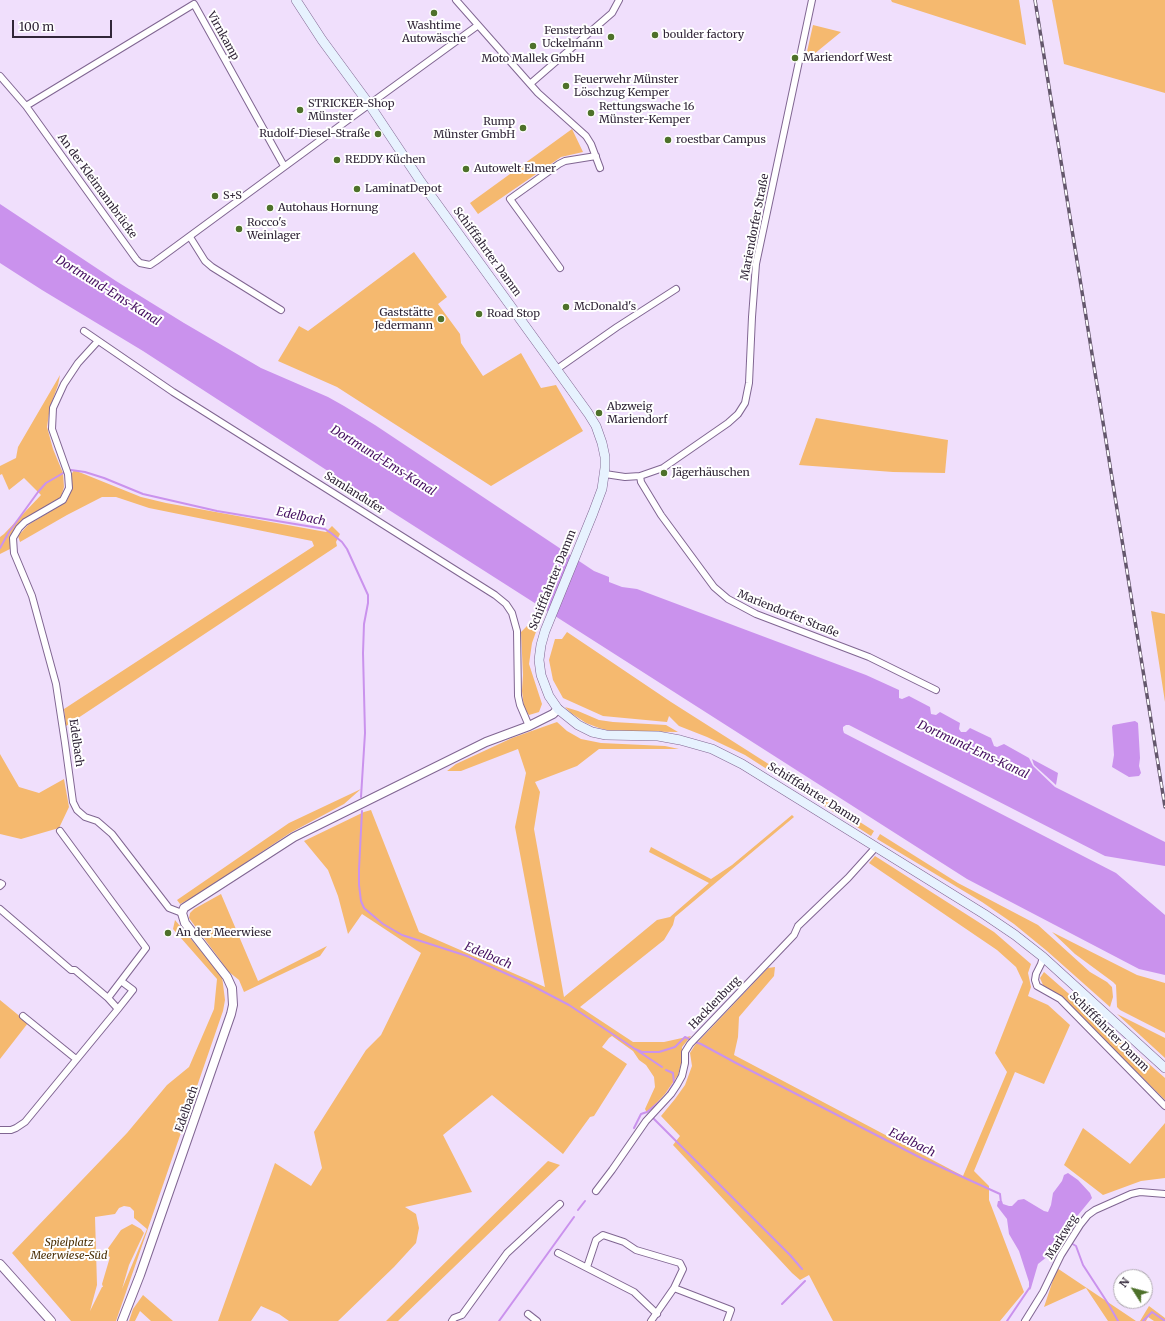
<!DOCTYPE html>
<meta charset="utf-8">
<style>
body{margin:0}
#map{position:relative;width:1165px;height:1321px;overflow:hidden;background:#f0dffc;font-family:Merriweather,serif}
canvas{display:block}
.north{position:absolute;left:1113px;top:1269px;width:40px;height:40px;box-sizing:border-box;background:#fff;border:1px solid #ada8af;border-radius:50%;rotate:306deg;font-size:11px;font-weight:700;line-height:16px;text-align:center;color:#312638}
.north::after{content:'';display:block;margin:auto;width:14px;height:18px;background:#4e712a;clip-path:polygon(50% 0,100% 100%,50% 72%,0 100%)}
.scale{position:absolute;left:12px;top:20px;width:100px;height:18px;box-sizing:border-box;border:2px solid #312638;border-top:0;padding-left:5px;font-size:12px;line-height:14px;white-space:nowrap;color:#312638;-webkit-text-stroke:3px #fff;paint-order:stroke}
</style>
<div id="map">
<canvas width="1165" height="1321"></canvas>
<div class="north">N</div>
<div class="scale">100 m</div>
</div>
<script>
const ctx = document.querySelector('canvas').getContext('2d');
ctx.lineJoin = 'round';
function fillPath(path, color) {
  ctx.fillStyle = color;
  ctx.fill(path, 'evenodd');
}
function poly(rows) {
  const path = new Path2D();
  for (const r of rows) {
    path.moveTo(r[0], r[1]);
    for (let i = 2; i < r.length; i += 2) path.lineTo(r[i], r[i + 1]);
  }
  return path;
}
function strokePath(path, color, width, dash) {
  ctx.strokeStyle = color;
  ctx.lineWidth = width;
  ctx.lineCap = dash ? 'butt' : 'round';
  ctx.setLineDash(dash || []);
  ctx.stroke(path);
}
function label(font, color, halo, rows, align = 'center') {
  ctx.font = font + ' Merriweather,serif';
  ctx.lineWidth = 4;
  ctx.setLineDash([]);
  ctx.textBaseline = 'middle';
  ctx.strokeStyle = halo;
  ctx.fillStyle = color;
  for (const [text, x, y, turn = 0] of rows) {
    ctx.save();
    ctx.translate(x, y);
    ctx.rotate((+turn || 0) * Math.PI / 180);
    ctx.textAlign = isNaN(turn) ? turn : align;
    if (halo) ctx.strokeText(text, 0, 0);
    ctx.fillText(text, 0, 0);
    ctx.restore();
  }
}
fillPath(poly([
 [891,0,1019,0,1026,45,892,2],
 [1052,0,1165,0,1165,93,1064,64],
 [813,25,841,32,808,59,806,56],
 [572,129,583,152,561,157,478,214,470,203],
 [414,252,447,297,438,304,460,334,461,343,483,376,521,353,541,388,556,385,583,431,491,486,337,387,278,361,299,326,308,331],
 [60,375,58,385,50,407,47,427,53,449,63,473,64,487,61,497,23,520,17,526,10,538,10,549,0,554,0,537,4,534,41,495,24,478,9,490,2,474,0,475,0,466,16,458,18,447],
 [816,418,948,440,945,473,893,472,799,465],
 [74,470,141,497,166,503,326,532,332,526,340,534,336,542,337,546,66,726,64,709,314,546,312,541,149,508,116,497,102,497,67,515,20,542,18,536,28,525,66,502,72,489,71,475],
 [1151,611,1165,614,1165,702],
 [527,626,537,629,532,643,529,664,542,704,539,712,529,715,524,708,522,691,523,675,521,632],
 [567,632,671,702,874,831,871,836,745,755,707,737,679,726,669,716,667,722,603,716,563,698,553,680,549,660,555,639,562,639],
 [565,707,578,711,599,720,613,722,666,725,678,732,611,731,599,728,586,723,571,713],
 [557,722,567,731,581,739,601,743,665,746,679,749,599,749,577,766,535,782,540,792,534,829,564,997,657,920,670,917,709,883,649,852,651,847,711,879,732,865,792,815,794,817,675,917,673,925,664,940,580,1007,633,1042,664,1042,691,1036,682,1047,682,1060,678,1075,665,1094,647,1113,645,1109,655,1087,654,1077,646,1065,639,1060,633,1051,612,1036,609,1038,602,1047,627,1064,594,1116,590,1117,563,1154,492,1095,443,1135,472,1192,405,1207,416,1214,419,1228,416,1243,394,1267,338,1321,289,1321,279,1314,261,1306,251,1321,218,1321,275,1163,311,1186,322,1168,314,1132,366,1050,381,1035,421,953,362,914,348,934,338,896,328,870,304,841,364,812,371,810,419,932,545,987,515,827,526,773,518,749,461,771,447,771,456,764,512,738],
 [0,754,19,787,39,793,64,779,69,807,59,828,21,839,0,834],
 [361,789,344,804,290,833,197,895,180,904,177,900,289,823],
 [880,834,958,883,1038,925,1090,972,1107,982,1112,987,1113,997,1110,1007,1047,951,1014,924,982,902,877,839],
 [875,856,994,932,1031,964,1028,973,1031,987,1028,996,1048,1005,1070,1025,1044,1084,1015,1072,974,1171,989,1186,989,1200,1024,1292,1000,1321,833,1321,809,1275,800,1280,792,1273,673,1145,680,1136,661,1116,675,1099,685,1085,692,1066,690,1053,695,1045,768,968,775,967,774,976,739,1017,738,1037,734,1055,963,1176,1007,1072,995,1053,1023,982,1016,967,997,950,869,863],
 [221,894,258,981,327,946,320,956,244,992,239,980,229,972,189,918,190,913,194,909],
 [175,920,222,976,225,1000,223,1011,116,1321,71,1321,12,1253,127,1133,167,1085,189,1067,214,1009,217,979,173,929],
 [124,1206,130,1207,134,1211,134,1218,147,1229,122,1289,129,1265,144,1233,141,1229,132,1224,121,1230,104,1254,110,1257,102,1284,103,1287,102,1287,90,1311,97,1285,95,1217,115,1214,119,1208],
 [1052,932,1137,975,1165,983,1165,1033,1120,1010,1117,1007,1116,985,1113,982,1075,954],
 [1044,972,1165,1078,1165,1100,1062,998,1043,985,1040,978],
 [0,1000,28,1023,0,1059],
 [1117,1014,1165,1038,1165,1058],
 [1165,1123,1165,1178,1141,1181,1103,1195,1064,1165,1083,1128,1130,1164],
 [548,1161,560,1165,398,1321,386,1321],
 [1057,1268,1136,1321,1108,1321,1086,1288,1044,1307],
 [143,1295,173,1321,151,1321,140,1311,135,1321,129,1321,133,1309],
 [1149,1306,1165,1318,1165,1321,1154,1321,1148,1317,1146,1321,1140,1321]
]), '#f5b96f');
fillPath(poly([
 [0,204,116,281,184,323,261,368,328,397,344,406,375,425,594,571,609,577,609,582,622,587,637,589,866,675,899,690,899,698,902,699,909,696,930,707,931,714,936,715,940,712,960,723,959,729,961,732,966,732,970,728,991,738,994,746,997,747,1004,744,1029,758,1033,766,1055,787,1165,842,1165,866,1105,856,849,725,846,725,843,727,843,730,844,733,1116,873,1165,915,1165,975,1139,969,967,879,331,473,143,351,42,290,0,263],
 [1135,721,1138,723,1140,758,1139,766,1141,773,1139,776,1129,777,1112,767,1114,755,1112,727,1113,725],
 [1032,759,1058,773,1056,785,1034,765],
 [1068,1173,1078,1180,1090,1193,1092,1198,1074,1220,1068,1229,1063,1241,1048,1256,1038,1264,1031,1288,1030,1290,1029,1289,1029,1282,1019,1251,1009,1234,1007,1219,997,1206,998,1201,1002,1201,1003,1204,1009,1206,1012,1206,1018,1200,1024,1199,1044,1211,1048,1212,1051,1205,1053,1193,1062,1181,1064,1175]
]), '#ca92ed');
strokePath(poly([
 [71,470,85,472,104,478,143,494,217,511,325,529,331,533,342,542,347,549,368,595,368,603,364,624,363,653,365,733,361,797],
 [0,548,9,532,38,492,46,483,65,472],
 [362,811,359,869,359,885,361,901,364,908,383,924,402,935,467,956,527,983,569,1005,635,1049,642,1052,659,1052,675,1047,685,1037,689,1039],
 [695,1042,701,1044,736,1063,921,1158,1000,1194,1001,1203],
 [638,1051,662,1067],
 [652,1117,790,1255,802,1269],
 [634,1128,641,1114,647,1112,665,1097,674,1083,673,1073,666,1070],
 [578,1210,585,1201],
 [1071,1243,1076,1246,1083,1265,1109,1305,1118,1321],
 [782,1304,805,1281],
 [499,1321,574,1217],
 [1007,1321,1030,1287],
 [1143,1321,1152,1312,1165,1321]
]), '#ca92ed', 2);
const minor = poly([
 [456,0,538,93,586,136,591,144,600,168],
 [0,76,26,106,136,259,140,263,150,265,156,261,356,114,477,26],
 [530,84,612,13,619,0],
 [26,106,194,4,284,166],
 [190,237,205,261,212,267,281,310],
 [560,268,510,199,559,164,565,161,596,156],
 [84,331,173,392,495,595,506,604,512,613,517,631,518,696,520,705,529,726],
 [98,341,78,363,64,384,53,408,52,429,68,474,69,488,63,500,25,522,19,528,13,538,14,553,32,596,56,684,65,743,73,802,77,810,85,817,97,821,112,834,169,908,182,913],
 [557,369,617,327,676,289],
 [605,474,625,477,640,476,663,468,728,423,738,414,745,403,749,383,752,317,756,264,812,0],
 [640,476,641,482,661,515,714,587,728,599,756,614,869,657,936,690],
 [60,831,146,948,108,998,118,1009],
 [0,883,2,884,0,886],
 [0,909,71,970,75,970,108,998],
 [1043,957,1041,964,1036,974,1035,980,1037,986,1060,999,1165,1106],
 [23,1016,76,1059],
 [0,1130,11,1130,16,1128,25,1122,118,1009,133,990,121,981],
 [596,1191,612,1170,646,1121,671,1094,677,1085,682,1076,685,1063,685,1052,690,1044,794,935,798,926,848,878,876,847],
 [558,1253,634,1292,657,1314],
 [587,1267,596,1240,603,1235,624,1242,636,1250,680,1263,683,1269,674,1288,651,1321],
 [674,1288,731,1310,727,1321],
 [528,1314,537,1321],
 [452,1321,454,1318,462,1315,507,1253,560,1204],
 [1025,1321,1043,1292,1061,1255,1080,1225,1088,1215,1095,1210,1131,1194,1140,1192,1165,1194]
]);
const tertiary = poly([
 [0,1264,51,1321],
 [122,1321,140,1275,231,1014,233,1005,232,988,227,977,185,923,182,913,184,908,294,837,486,742,529,726,553,714,558,709]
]);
const secondary = poly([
 [296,0,322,40,369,104,421,182,588,413,596,426,602,443,605,457,605,468,602,489,593,513,545,631,541,645,539,660,541,675,549,696,558,709,578,725,592,732,606,735,658,736,680,740,712,749,742,764,984,914,1015,935,1043,957,1165,1068]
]);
strokePath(minor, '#806692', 8);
strokePath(tertiary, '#806692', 10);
strokePath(secondary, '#806692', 10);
strokePath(minor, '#fff', 6);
strokePath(tertiary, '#fff', 8);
strokePath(secondary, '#e7f2fe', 9);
const rail = poly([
 [1035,0,1165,807]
]);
strokePath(rail, '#64576c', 3.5);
strokePath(rail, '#fff', 2, [6]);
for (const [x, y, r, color] of [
 [434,13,4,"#4e712a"],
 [655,35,4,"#4e712a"],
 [611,37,4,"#4e712a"],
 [533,46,4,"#4e712a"],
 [795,58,4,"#4e712a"],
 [566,86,4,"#4e712a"],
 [300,110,4,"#4e712a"],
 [591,113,4,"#4e712a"],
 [523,128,4,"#4e712a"],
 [378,134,4,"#4e712a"],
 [668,140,4,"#4e712a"],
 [337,160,4,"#4e712a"],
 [466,169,4,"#4e712a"],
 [357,189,4,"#4e712a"],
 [215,196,4,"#4e712a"],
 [270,208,4,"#4e712a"],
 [239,229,4,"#4e712a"],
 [566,307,4,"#4e712a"],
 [479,314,4,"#4e712a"],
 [441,319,4,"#4e712a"],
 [599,413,4,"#4e712a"],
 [664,473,4,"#4e712a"],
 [168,933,4,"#4e712a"]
]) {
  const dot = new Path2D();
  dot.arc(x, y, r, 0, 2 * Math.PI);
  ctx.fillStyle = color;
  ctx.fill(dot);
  strokePath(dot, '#fff', 1.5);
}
label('11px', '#312638', '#fff', [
 ["Washtime",434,26,"center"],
 ["Autowäsche",434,39,"center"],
 ["Fensterbau",603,31,"right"],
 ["Uckelmann",603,44,"right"],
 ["boulder factory",663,35],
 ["Mariendorf West",803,58],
 ["Moto Mallek GmbH",533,59,"center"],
 ["Feuerwehr Münster",574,80],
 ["Löschzug Kemper",574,93],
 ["STRICKER-Shop",308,104],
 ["Münster",308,117],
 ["Rettungswache 16",599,107],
 ["Münster-Kemper",599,120],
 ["Rump",515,122,"right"],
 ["Münster GmbH",515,135,"right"],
 ["Rudolf-Diesel-Straße",370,134,"right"],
 ["roestbar Campus",676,140],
 ["REDDY Küchen",345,160],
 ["Autowelt Elmer",474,169],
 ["LaminatDepot",365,189],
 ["S+S",223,196],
 ["Autohaus Hornung",278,208],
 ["Rocco's",247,223],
 ["Weinlager",247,236],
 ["McDonald's",574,307],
 ["Gaststätte",433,313,"right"],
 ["Jedermann",433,326,"right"],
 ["Road Stop",487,314],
 ["Abzweig",607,407],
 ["Mariendorf",607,420],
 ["Jägerhäuschen",672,473],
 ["An der Meerwiese",176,933]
], 'left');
label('11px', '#312638', '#fff', [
 ["Virnkamp",223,36,61],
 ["An der Kleimannbrücke",97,186,54],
 ["Mariendorfer Straße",755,227,-79],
 ["Schifffahrter Damm",487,252,54],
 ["Samlandufer",354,493,32],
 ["Schifffahrter Damm",553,580,-68],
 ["Mariendorfer Straße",788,614,22],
 ["Edelbach",76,743,82],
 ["Schifffahrter Damm",814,794,32],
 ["Hacklenburg",715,1003,-46],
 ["Schifffahrter Damm",1109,1032,45],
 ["Edelbach",187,1109,-71],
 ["Markweg",1062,1237,-58]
]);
label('italic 11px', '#4c3006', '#fff', [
 ["Spielplatz",69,1243],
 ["Meerwiese-Süd",69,1256]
]);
label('italic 12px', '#461061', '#fff', [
 ["Dortmund-Ems-Kanal",108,291,32],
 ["Dortmund-Ems-Kanal",383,461,32],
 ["Edelbach",301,517,12],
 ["Dortmund-Ems-Kanal",973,750,25],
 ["Edelbach",488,956,23],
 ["Edelbach",912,1143,26]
]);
</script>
